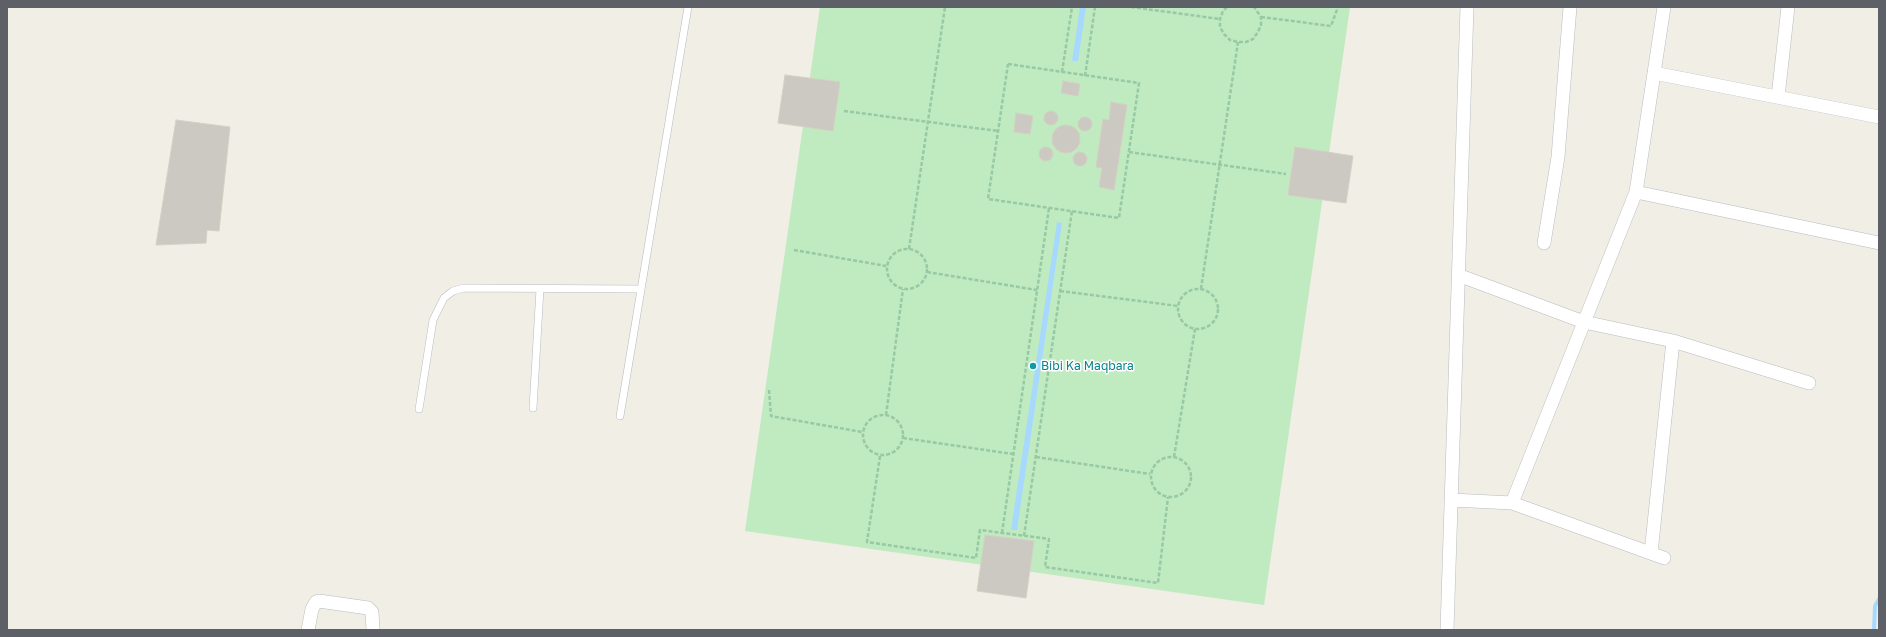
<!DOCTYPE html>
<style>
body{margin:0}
#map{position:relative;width:1886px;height:637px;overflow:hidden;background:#f0eee5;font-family:"Golos Text",sans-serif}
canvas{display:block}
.frame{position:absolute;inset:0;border:8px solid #5d6167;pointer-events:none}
</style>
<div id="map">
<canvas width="1886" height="637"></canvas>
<div class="frame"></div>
</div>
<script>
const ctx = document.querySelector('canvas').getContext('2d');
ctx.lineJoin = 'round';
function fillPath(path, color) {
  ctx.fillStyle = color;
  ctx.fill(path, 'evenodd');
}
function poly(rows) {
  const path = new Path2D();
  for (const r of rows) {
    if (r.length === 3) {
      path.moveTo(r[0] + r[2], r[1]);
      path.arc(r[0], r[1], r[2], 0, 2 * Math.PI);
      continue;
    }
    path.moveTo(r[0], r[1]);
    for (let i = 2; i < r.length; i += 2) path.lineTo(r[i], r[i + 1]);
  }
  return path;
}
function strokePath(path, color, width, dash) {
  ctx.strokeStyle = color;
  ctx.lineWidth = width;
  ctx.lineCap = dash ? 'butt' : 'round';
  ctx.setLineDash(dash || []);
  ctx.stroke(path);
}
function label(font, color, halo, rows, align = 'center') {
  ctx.font = font + ' "Golos Text",sans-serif';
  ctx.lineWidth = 3;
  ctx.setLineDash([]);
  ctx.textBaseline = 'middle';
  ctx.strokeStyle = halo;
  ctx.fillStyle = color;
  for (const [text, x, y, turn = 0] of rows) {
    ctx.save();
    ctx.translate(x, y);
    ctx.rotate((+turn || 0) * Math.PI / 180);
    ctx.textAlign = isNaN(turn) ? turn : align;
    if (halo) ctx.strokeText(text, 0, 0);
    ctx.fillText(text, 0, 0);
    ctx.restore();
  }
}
fillPath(poly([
 [820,7,1350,7,1264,605,745,531]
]), '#c0eac0');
fillPath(poly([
 [1080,7,1086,7,1078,61,1072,61],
 [1057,222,1062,223,1017,530,1011,530]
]), '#a7d9ff');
strokePath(poly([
 [1874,630,1875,606,1879,599]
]), '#a7d9ff', 4);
const building = poly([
 [785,75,840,82,833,131,778,123,785,75],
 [1063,81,1080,84,1078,96,1061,93,1063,81],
 [1111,102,1127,105,1114,190,1099,187,1102,168,1096,167,1103,119,1109,120,1111,102],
 [1051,118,7],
 [1016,113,1033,116,1030,134,1014,132,1016,113],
 [1085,124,7],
 [176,120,230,127,219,231,207,230,206,243,156,245,176,120],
 [1066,139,14],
 [1295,147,1353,156,1346,203,1288,195,1295,147],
 [1046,154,7],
 [1080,159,7],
 [985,535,1034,541,1026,598,977,591,985,535]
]);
fillPath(building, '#ccc8c2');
strokePath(building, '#d6d0c3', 1);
const lane = poly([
 [533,408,540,289],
 [419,409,433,320,444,298,453,291,464,288,641,289],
 [620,416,688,7]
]);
const street = poly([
 [1654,73,1879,117],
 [1778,97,1788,7],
 [1636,192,1879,243],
 [1544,243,1558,157,1570,7],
 [1458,275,1584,322,1673,341,1809,383],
 [1452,500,1512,503,1636,192,1664,7],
 [1512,503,1664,558],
 [1651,553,1673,341],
 [308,630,312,609,316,602,319,601,368,608,372,612,373,630],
 [1447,630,1467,7]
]);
strokePath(lane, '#b8bbc0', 8);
strokePath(street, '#b8bbc0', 14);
strokePath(poly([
 [1131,7,1220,19],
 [1227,7,1223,11,1220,19,1220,27,1224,34,1230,40,1238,42,1246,42,1253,39,1258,32,1261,25,1261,17,1254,7],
 [1261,17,1331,26,1338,7],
 [1008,64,1139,83,1119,218,988,199,1008,64],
 [1062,72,1072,7],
 [1085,76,1095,7],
 [844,111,998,131],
 [1129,152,1286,174],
 [907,269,20],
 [909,249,945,7],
 [794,250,886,266],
 [927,272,1037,290],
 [1198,309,20],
 [1201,289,1238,42],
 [1060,291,1178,306],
 [769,390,771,416,862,432],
 [883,435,20],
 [886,415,903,289],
 [903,438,1013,454],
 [880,456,867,542,976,558,980,530,1049,539,1045,567,1158,583,1168,497],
 [1171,477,20],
 [1036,457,1150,474],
 [1174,457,1195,329],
 [1002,533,1049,208],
 [1024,536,1072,211]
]), '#97c9a5', 2.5, [4, 2]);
strokePath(lane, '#fff', 7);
strokePath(street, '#fff', 13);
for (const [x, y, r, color] of [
 [1033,366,4,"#0f9aa8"]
]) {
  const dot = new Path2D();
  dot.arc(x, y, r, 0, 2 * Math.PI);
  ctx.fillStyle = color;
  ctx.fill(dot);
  strokePath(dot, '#fff', 1.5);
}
label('12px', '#0d838f', '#fff', [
 ["Bibi Ka Maqbara",1041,366]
], 'left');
</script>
